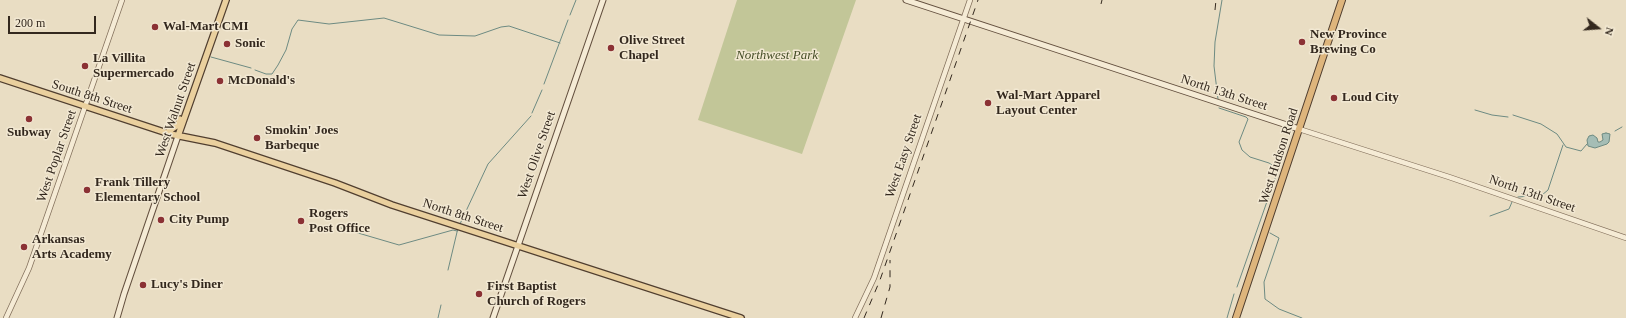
<!DOCTYPE html>
<style>
body{margin:0}
#map{position:relative;width:1626px;height:318px;overflow:hidden;background:#e9ddc3;font-family:"Times New Roman",serif}
canvas{display:block}
.north{position:absolute;left:1578px;top:8px;width:40px;height:40px;-webkit-text-stroke:3px #f2e8d2;paint-order:stroke;rotate:107deg;font-size:11px;font-weight:700;line-height:16px;text-align:center;color:#33281e}
.north::after{content:'';display:block;margin:auto;width:14px;height:18px;background:#33281e;clip-path:polygon(50% 0,100% 100%,50% 72%,0 100%)}
.scale{position:absolute;left:8px;top:16px;width:88px;height:18px;box-sizing:border-box;border:2px solid #33281e;border-top:0;padding-left:5px;font-size:12px;line-height:14px;white-space:nowrap;color:#33281e;-webkit-text-stroke:3px #f2e8d2;paint-order:stroke}
</style>
<div id="map">
<canvas width="1626" height="318"></canvas>
<div class="north">N</div>
<div class="scale">200 m</div>
</div>
<script>
const ctx = document.querySelector('canvas').getContext('2d');
ctx.lineJoin = 'round';
function fillPath(path, color) {
  ctx.fillStyle = color;
  ctx.fill(path, 'evenodd');
}
function poly(rows) {
  const path = new Path2D();
  for (const r of rows) {
    path.moveTo(r[0], r[1]);
    for (let i = 2; i < r.length; i += 2) path.lineTo(r[i], r[i + 1]);
  }
  return path;
}
function strokePath(path, color, width, dash) {
  ctx.strokeStyle = color;
  ctx.lineWidth = width;
  ctx.lineCap = dash ? 'butt' : 'round';
  ctx.setLineDash(dash || []);
  ctx.stroke(path);
}
function label(font, color, halo, rows, align = 'center') {
  ctx.font = font + ' "Times New Roman",serif';
  ctx.lineWidth = 3;
  ctx.setLineDash([]);
  ctx.textBaseline = 'middle';
  ctx.strokeStyle = halo;
  ctx.fillStyle = color;
  for (const [text, x, y, turn = 0] of rows) {
    ctx.save();
    ctx.translate(x, y);
    ctx.rotate((+turn || 0) * Math.PI / 180);
    ctx.textAlign = isNaN(turn) ? turn : align;
    if (halo) ctx.strokeText(text, 0, 0);
    ctx.fillText(text, 0, 0);
    ctx.restore();
  }
}
fillPath(poly([
 [737,0,856,0,802,154,698,120]
]), '#c2c698');
const water = poly([
 [1606,133,1610,134,1609,142,1607,144,1595,148,1588,146,1587,140,1589,136,1593,135,1597,138,1598,142,1600,142,1603,140,1602,134,1606,133]
]);
fillPath(water, '#a5bdb5');
strokePath(water, '#6d8a82', 1);
strokePath(poly([
 [570,15,576,0],
 [211,57,251,68],
 [255,70,266,74,272,74,278,65,286,50,292,29,298,20,329,24,384,18,439,35,475,36,501,27,509,26,560,43],
 [544,84,568,20],
 [1218,99,1214,66,1215,42,1222,0],
 [1219,108,1246,117,1248,119,1239,142,1242,150,1250,157,1269,163,1275,167,1277,173,1237,287],
 [1475,110,1492,115,1508,117],
 [532,113,542,90],
 [1513,115,1541,124,1557,134,1566,147,1581,151,1587,144],
 [1615,131,1622,127],
 [1518,197,1542,195,1548,190,1563,145],
 [1490,216,1509,209,1512,202],
 [460,224,488,164,531,116],
 [341,228,399,245,453,230,457,231],
 [1270,233,1279,238,1264,282,1265,299,1279,309,1302,318],
 [448,270,458,228],
 [438,318,441,305],
 [1227,318,1234,294]
]), '#6d8a82', 1);
const tertiary = poly([
 [1299,129,1449,177,1626,238],
 [6,318,29,268,122,0],
 [855,318,874,278,970,0]
]);
const secondary = poly([
 [906,0,1299,129],
 [117,318,124,294,178,136],
 [493,318,603,0]
]);
const primary = poly([
 [0,78,170,134,215,143,335,183,392,205,741,318],
 [166,133,178,125,180,119],
 [178,136,226,0]
]);
const trunk = poly([
 [1236,318,1342,0]
]);
strokePath(tertiary, '#826f5b', 6);
strokePath(secondary, '#64503f', 7);
strokePath(primary, '#503e2f', 8);
strokePath(trunk, '#503e2f', 8);
strokePath(tertiary, '#f5ebd5', 4.5);
strokePath(secondary, '#f5ebd5', 5);
strokePath(primary, '#ead09e', 5.5);
strokePath(trunk, '#deb57c', 6);
strokePath(poly([
 [1101,4,1102,0],
 [1215,10,1216,0],
 [864,318,880,280,978,0],
 [881,318,890,287,890,260]
]), '#33281e', 1, [7, 7]);
for (const [x, y, r, color] of [
 [155,27,4,"#8b3134"],
 [1302,42,4,"#8b3134"],
 [227,44,4,"#8b3134"],
 [611,48,4,"#8b3134"],
 [85,66,4,"#8b3134"],
 [220,81,4,"#8b3134"],
 [1334,98,4,"#8b3134"],
 [988,103,4,"#8b3134"],
 [29,119,4,"#8b3134"],
 [257,138,4,"#8b3134"],
 [87,190,4,"#8b3134"],
 [161,220,4,"#8b3134"],
 [301,221,4,"#8b3134"],
 [24,247,4,"#8b3134"],
 [143,285,4,"#8b3134"],
 [479,294,4,"#8b3134"]
]) {
  const dot = new Path2D();
  dot.arc(x, y, r, 0, 2 * Math.PI);
  ctx.fillStyle = color;
  ctx.fill(dot);
  strokePath(dot, '#f2e8d2', 1.5);
}
label('bold 13px', '#33281e', '#f2e8d2', [
 ["Wal-Mart CMI",163,27],
 ["New Province",1310,35],
 ["Brewing Co",1310,50],
 ["Olive Street",619,41],
 ["Chapel",619,56],
 ["Sonic",235,44],
 ["La Villita",93,59],
 ["Supermercado",93,74],
 ["McDonald's",228,81],
 ["Wal-Mart Apparel",996,96],
 ["Layout Center",996,111],
 ["Loud City",1342,98],
 ["Smokin' Joes",265,131],
 ["Barbeque",265,146],
 ["Subway",29,133,"center"],
 ["Frank Tillery",95,183],
 ["Elementary School",95,198],
 ["Rogers",309,214],
 ["Post Office",309,229],
 ["City Pump",169,220],
 ["Arkansas",32,240],
 ["Arts Academy",32,255],
 ["Lucy's Diner",151,285],
 ["First Baptist",487,287],
 ["Church of Rogers",487,302]
], 'left');
label('italic 13px', '#454e27', '#f2e8d2', [
 ["Northwest Park",777,56]
]);
label('13px', '#33281e', '#f2e8d2', [
 ["North 13th Street",1224,93,18],
 ["South 8th Street",92,97,18],
 ["West Walnut Street",176,110,-71],
 ["West Olive Street",537,155,-71],
 ["West Poplar Street",57,156,-71],
 ["West Easy Street",904,156,-71],
 ["West Hudson Road",1279,156,-72],
 ["North 13th Street",1532,194,19],
 ["North 8th Street",463,216,18]
]);
</script>
